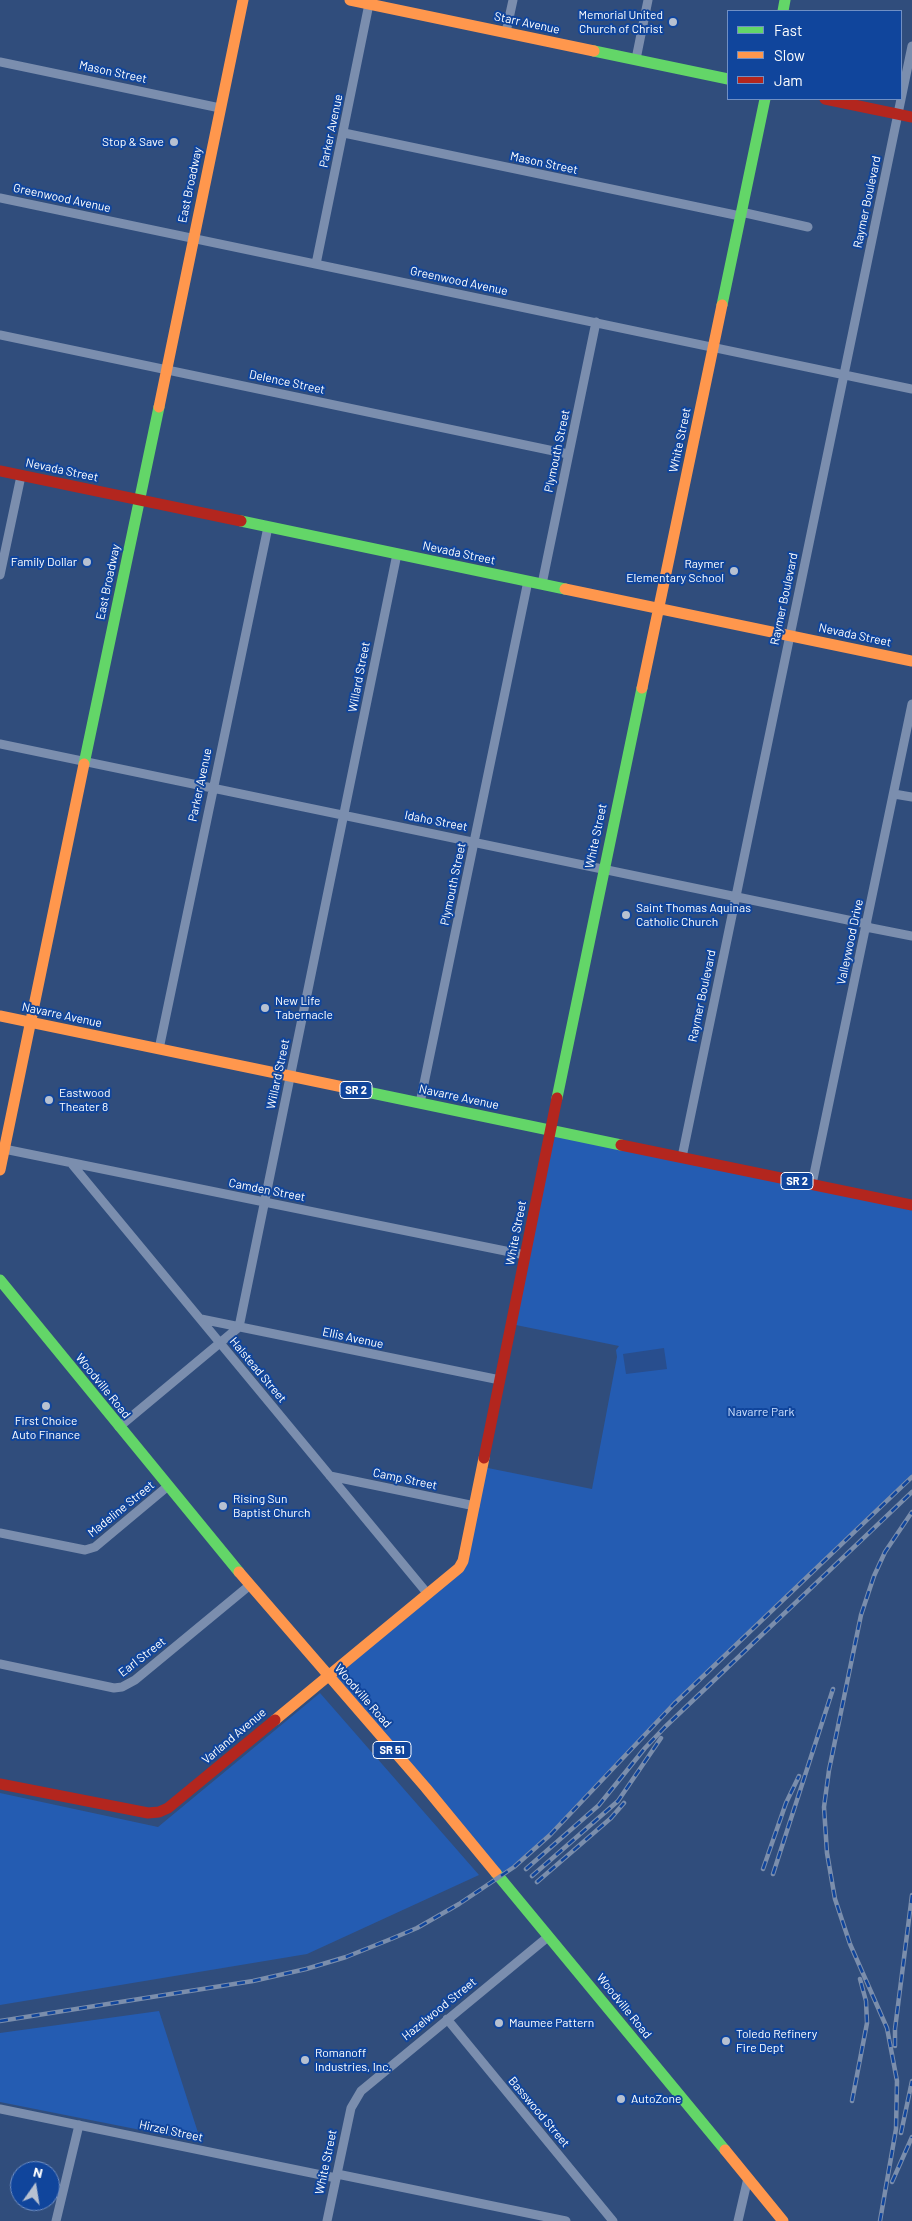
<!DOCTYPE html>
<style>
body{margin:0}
#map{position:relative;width:912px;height:2221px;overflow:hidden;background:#304d7c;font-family:Barlow,sans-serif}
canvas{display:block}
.legend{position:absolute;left:727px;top:10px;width:175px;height:90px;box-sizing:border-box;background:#10459c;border:1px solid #708fc4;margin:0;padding:6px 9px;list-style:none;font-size:15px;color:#fff}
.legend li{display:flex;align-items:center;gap:10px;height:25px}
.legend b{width:25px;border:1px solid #708fc4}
.north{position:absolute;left:10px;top:2161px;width:50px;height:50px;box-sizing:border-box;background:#10459c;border:1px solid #708fc4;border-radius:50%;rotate:13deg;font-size:14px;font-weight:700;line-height:20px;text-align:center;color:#fff}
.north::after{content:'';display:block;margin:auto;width:18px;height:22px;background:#b7c1d1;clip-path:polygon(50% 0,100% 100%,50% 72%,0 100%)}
</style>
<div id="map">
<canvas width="912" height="2221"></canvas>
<ul class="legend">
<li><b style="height:6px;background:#63d668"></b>Fast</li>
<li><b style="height:6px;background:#ff974d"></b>Slow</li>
<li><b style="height:6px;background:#b3261e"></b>Jam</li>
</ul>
<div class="north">N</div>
</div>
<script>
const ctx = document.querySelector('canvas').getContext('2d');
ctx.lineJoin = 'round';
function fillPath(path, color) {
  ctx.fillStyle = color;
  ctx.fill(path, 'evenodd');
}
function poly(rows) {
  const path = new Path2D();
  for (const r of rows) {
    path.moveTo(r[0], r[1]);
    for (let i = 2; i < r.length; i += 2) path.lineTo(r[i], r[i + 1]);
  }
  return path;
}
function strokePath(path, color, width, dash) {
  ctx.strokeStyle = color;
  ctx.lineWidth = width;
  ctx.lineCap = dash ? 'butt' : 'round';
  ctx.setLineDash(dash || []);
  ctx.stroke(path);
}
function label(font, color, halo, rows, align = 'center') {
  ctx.font = font + ' Barlow,sans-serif';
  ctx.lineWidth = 4;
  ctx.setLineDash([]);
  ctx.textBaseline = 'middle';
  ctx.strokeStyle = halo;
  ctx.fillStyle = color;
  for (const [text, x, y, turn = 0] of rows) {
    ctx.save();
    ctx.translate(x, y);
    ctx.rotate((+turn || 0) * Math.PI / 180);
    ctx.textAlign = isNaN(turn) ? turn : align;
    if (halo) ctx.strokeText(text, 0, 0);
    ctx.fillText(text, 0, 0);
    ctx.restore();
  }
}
fillPath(poly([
 [550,1130,912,1205,912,1477,674,1704,550,1835,499,1877,328,1676,459,1568,483,1467,592,1489,617,1357,616,1350,619,1346,511,1324],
 [320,1693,479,1875,307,1954,0,2005,0,1793,158,1827],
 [159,2011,201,2142,0,2102,0,2033]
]), '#245cb2');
fillPath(poly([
 [664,1348,667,1369,626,1374,623,1354]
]), '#284e8e');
strokePath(poly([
 [506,32,513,0],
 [636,59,648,0],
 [0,62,220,108],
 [344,133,740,216],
 [0,198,912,389],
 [741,212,808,227],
 [316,264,369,4],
 [0,335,568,454],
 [0,575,21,476],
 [542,584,596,322],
 [0,744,867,924],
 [894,794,912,797],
 [866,927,912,936],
 [159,1049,268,527],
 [420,1103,528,581],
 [4,1149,525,1255],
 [682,1157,912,46],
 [71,1163,427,1593],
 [812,1184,912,704],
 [201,1319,500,1380],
 [119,1427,239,1327,397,554],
 [330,1476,475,1506],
 [0,1533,85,1550,95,1547,168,1486],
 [0,1664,114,1688,122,1687,135,1680,250,1585],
 [447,2019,613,2221],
 [0,2109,336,2178],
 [337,2174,566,2221],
 [56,2221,79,2125],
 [327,2221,351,2108,361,2091,549,1936],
 [738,2221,748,2178]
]), '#7b8eae', 9);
strokePath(poly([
 [783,11,785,0],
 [594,51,728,79],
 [722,305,765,99],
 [241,521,565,589],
 [84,764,159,407],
 [367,1092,621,1145],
 [557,1098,642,688],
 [0,1280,239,1572],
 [496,1873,725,2150]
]), '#63d668', 11);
strokePath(poly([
 [350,0,594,51],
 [159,407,243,0],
 [565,589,912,661],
 [642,688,722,305],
 [0,1016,367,1092],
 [0,1170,84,764],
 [239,1572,426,1788,496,1873],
 [275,1720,459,1568,463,1561,484,1458],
 [725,2150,783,2221]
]), '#ff974d', 11);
strokePath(poly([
 [825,99,912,117],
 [0,471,241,521],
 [621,1145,912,1205],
 [484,1458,557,1098],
 [0,1784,148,1813,159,1812,168,1808,275,1720]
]), '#b3261e', 11);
const rail = poly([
 [526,1869,599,1805,645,1748,665,1727,912,1492],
 [763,1869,786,1803,799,1776],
 [773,1874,833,1689],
 [532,1876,618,1801,661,1738],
 [537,1882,611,1818,624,1803],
 [0,2021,253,1981,306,1969,346,1957,391,1939,417,1928,459,1904,514,1867,550,1835,674,1704,912,1477],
 [895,2046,895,2029,912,1895],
 [852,2101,867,2023,866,2001,860,1979],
 [901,2133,912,2081],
 [892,2182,912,2137],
 [880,2221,896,2129,897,2081,887,2028,850,1944,835,1899,827,1853,824,1807,829,1770,861,1615,874,1576,885,1552,912,1512]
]);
strokePath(rail, '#7b8eac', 4.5);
strokePath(rail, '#10459c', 2.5, [8]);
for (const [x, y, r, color] of [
 [673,22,5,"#b7c1d1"],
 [174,142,5,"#b7c1d1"],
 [87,562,5,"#b7c1d1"],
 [734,571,5,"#b7c1d1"],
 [626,915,5,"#b7c1d1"],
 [265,1008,5,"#b7c1d1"],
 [49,1100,5,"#b7c1d1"],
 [46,1406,5,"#b7c1d1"],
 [223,1506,5,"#b7c1d1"],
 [499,2023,5,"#b7c1d1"],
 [726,2041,5,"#b7c1d1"],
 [305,2060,5,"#b7c1d1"],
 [621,2099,5,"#b7c1d1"]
]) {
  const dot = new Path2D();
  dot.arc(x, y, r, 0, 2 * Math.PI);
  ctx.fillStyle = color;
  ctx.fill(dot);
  strokePath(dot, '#10459c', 2);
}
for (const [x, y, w] of [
 [356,1090,32],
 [797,1181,32],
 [392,1750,38]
]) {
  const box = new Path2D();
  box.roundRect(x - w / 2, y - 8.5, w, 17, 4);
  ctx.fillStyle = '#10459c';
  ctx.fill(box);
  strokePath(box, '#fff', 1);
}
label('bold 11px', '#fff', null, [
 ["SR 2",356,1090],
 ["SR 2",797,1181],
 ["SR 51",392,1750]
]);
label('12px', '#fff', '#10459c', [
 ["Memorial United",663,15,"right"],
 ["Church of Christ",663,29,"right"],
 ["Stop & Save",164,142,"right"],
 ["Family Dollar",77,562,"right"],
 ["Raymer",724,564,"right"],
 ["Elementary School",724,578,"right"],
 ["Saint Thomas Aquinas",636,908],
 ["Catholic Church",636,922],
 ["New Life",275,1001],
 ["Tabernacle",275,1015],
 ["Eastwood",59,1093],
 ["Theater 8",59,1107],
 ["First Choice",46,1421,"center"],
 ["Auto Finance",46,1435,"center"],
 ["Rising Sun",233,1499],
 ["Baptist Church",233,1513],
 ["Maumee Pattern",509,2023],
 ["Toledo Refinery",736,2034],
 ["Fire Dept",736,2048],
 ["Romanoff",315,2053],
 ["Industries, Inc.",315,2067],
 ["AutoZone",631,2099]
], 'left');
label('12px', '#fff', '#10459c', [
 ["Starr Avenue",527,23,12],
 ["Mason Street",113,72,12],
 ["Parker Avenue",331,131,-78],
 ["Mason Street",544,163,12],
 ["East Broadway",190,185,-78],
 ["Greenwood Avenue",62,198,12],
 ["Raymer Boulevard",867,202,-78],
 ["Greenwood Avenue",459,281,12],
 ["Delence Street",287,382,12],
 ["White Street",680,440,-78],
 ["Plymouth Street",557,451,-78],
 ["Nevada Street",62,470,12],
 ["Nevada Street",459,553,12],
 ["East Broadway",108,582,-78],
 ["Raymer Boulevard",784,599,-78],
 ["Nevada Street",855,635,12],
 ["Willard Street",359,677,-79],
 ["Parker Avenue",200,785,-78],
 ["Idaho Street",436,821,11],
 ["White Street",596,836,-78],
 ["Plymouth Street",453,884,-78],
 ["Valleywood Drive",850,942,-78],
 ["Raymer Boulevard",702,996,-78],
 ["Navarre Avenue",62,1015,12],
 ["Willard Street",278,1074,-78],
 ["Navarre Avenue",459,1097,12],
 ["Camden Street",267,1190,11],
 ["White Street",516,1233,-79],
 ["Ellis Avenue",353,1338,12],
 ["Halstead Street",258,1370,50],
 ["Woodville Road",103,1386,51],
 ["Camp Street",405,1479,12],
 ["Madeline Street",121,1509,-39],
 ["Earl Street",142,1657,-38],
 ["Woodville Road",363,1696,49],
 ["Varland Avenue",234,1736,-40],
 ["Woodville Road",624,2006,51],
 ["Hazelwood Street",439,2009,-39],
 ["Basswood Street",539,2112,50],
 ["Hirzel Street",171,2131,12],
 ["White Street",326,2162,-78]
]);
label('12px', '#cde0fe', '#10459c', [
 ["Navarre Park",761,1412]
]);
</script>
